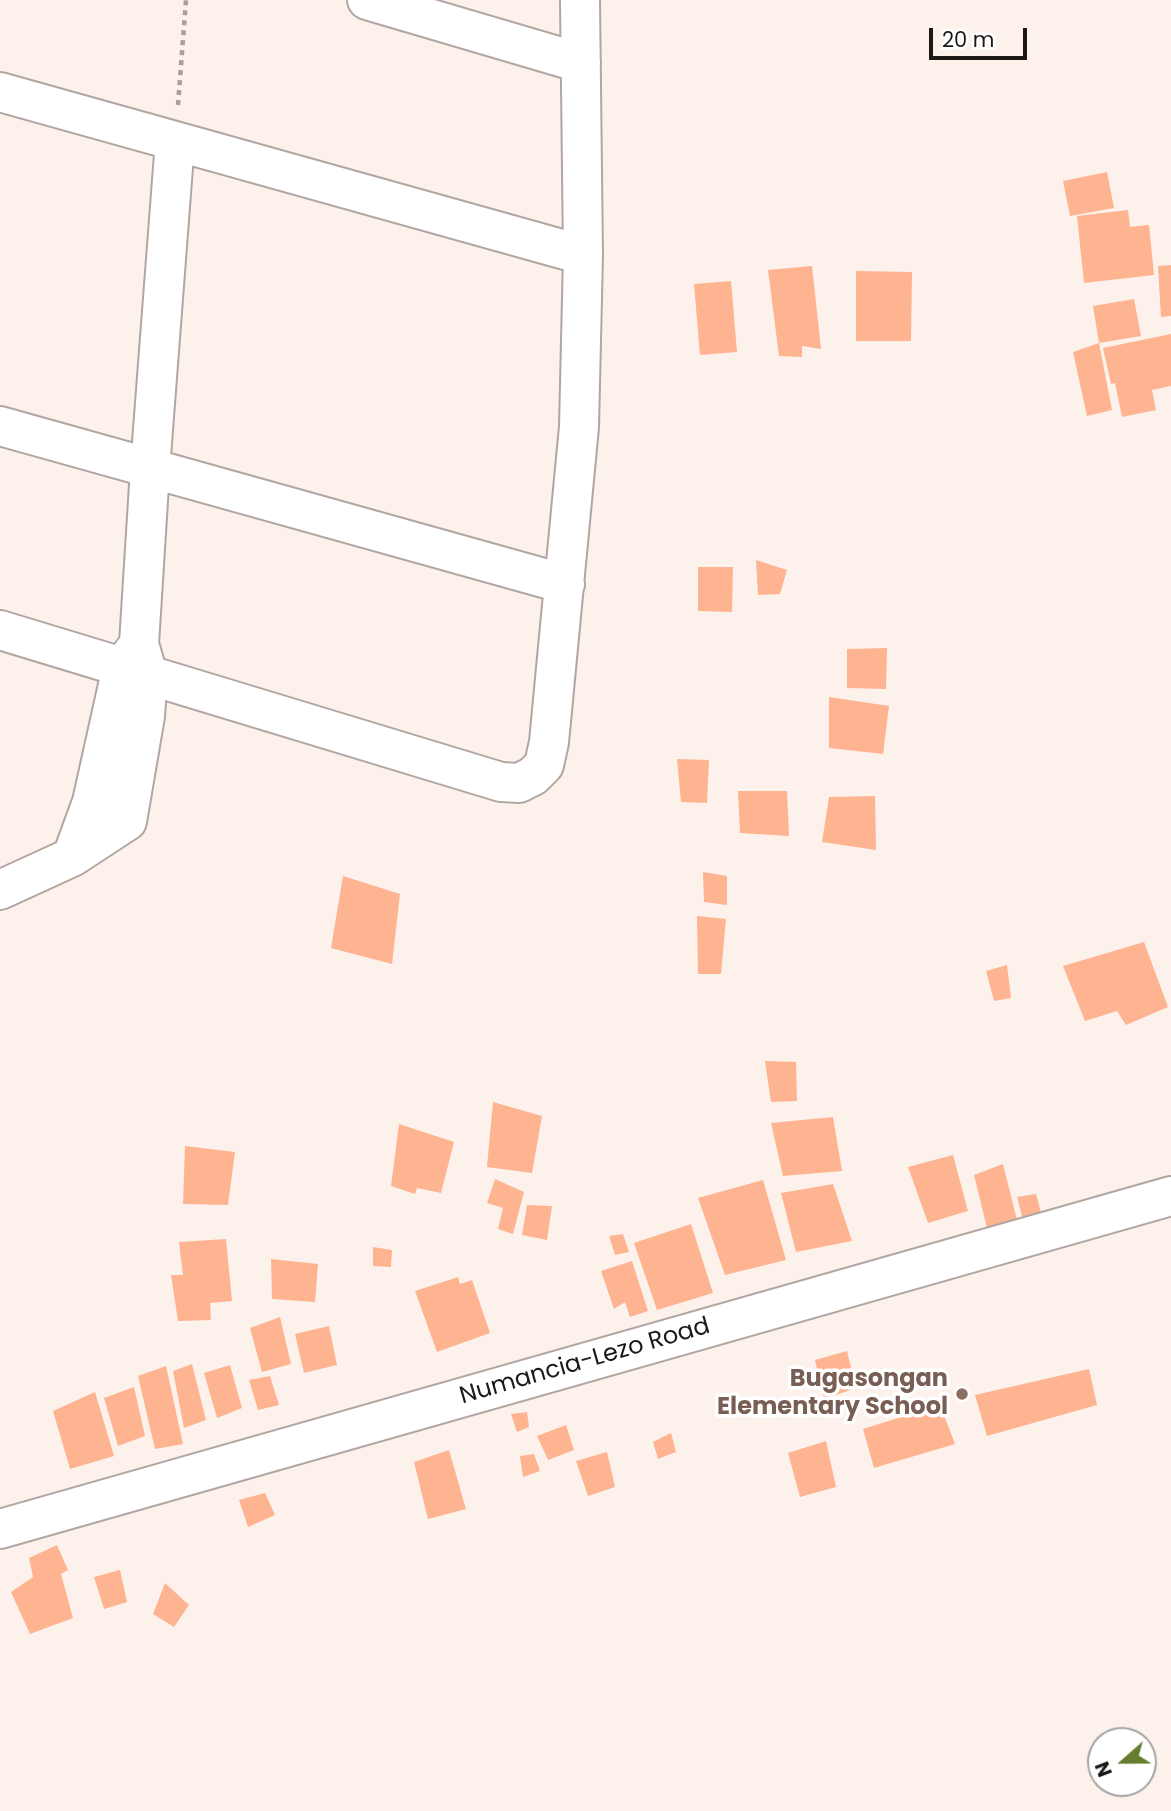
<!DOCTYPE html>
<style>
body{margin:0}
#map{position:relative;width:1171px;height:1811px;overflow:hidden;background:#fdf1ec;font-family:Poppins,sans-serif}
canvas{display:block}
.north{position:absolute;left:1087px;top:1727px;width:70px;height:70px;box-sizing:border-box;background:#fff;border:2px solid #a4a3a2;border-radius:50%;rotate:249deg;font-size:19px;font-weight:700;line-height:28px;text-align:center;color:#1c1816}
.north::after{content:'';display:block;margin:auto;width:24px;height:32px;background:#667c2e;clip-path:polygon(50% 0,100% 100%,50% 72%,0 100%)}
.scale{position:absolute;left:929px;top:28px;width:98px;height:32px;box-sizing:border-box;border:4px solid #1c1816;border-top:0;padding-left:9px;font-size:21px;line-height:24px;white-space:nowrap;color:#1c1816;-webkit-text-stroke:5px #fff;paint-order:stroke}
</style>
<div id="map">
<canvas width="1171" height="1811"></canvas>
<div class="north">N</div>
<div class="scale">20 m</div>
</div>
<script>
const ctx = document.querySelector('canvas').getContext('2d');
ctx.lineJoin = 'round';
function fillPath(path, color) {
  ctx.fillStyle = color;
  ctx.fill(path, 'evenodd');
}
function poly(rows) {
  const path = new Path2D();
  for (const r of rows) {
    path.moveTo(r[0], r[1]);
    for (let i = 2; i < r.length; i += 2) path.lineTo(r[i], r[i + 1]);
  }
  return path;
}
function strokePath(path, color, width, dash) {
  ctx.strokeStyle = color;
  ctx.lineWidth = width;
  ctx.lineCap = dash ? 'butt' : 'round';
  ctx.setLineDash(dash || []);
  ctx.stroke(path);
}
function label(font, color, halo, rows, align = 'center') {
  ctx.font = font + ' Poppins,sans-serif';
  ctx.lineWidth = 7;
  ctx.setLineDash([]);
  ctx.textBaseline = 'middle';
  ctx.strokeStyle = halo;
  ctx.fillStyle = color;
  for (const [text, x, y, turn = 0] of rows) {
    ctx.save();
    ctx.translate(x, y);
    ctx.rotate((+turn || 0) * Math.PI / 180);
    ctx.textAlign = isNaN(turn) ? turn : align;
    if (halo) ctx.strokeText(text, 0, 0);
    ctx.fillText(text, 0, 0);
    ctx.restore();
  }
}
fillPath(poly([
 [1107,172,1114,208,1070,216,1063,181],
 [1128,210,1130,227,1149,225,1154,275,1084,283,1077,216],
 [1171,265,1171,316,1161,317,1158,266],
 [812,266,821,349,802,346,802,357,779,356,768,270],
 [856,271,912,272,911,341,856,341],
 [731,281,737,352,700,355,694,284],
 [1134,299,1141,336,1099,343,1112,410,1087,416,1073,352,1099,343,1093,306],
 [1171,334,1171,386,1152,390,1156,410,1122,417,1115,383,1111,384,1103,348],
 [756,560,787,570,780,594,758,595],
 [698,567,733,567,732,612,698,611],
 [887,648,886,689,847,688,847,649],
 [829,697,889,706,883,754,829,748],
 [677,759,709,760,707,803,681,802],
 [738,791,787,791,789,836,740,833],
 [875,796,876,850,822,842,829,797],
 [703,872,727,876,727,905,704,902],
 [343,876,400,894,392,964,331,948],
 [697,916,726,919,721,974,698,974],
 [1144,942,1168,1007,1126,1025,1117,1011,1085,1021,1063,966],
 [1007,965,1011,998,994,1001,986,971],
 [765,1061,796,1062,797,1101,771,1102],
 [493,1102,542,1116,532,1173,487,1167],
 [833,1117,842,1171,783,1176,771,1123],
 [399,1124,454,1142,441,1193,417,1188,415,1194,391,1186],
 [185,1146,235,1152,228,1205,183,1204],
 [953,1155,968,1211,928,1223,908,1167],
 [1003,1164,1017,1220,987,1228,974,1175],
 [495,1179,524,1192,513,1234,498,1229,503,1208,487,1203],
 [763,1180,786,1260,725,1275,698,1198],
 [833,1184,852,1241,796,1252,781,1193],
 [1036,1194,1042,1216,1023,1220,1017,1197],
 [527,1205,552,1206,547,1240,522,1235],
 [691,1224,713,1293,657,1310,634,1243],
 [623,1234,629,1252,615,1255,609,1236],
 [226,1239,232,1301,210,1303,211,1320,178,1321,171,1275,183,1275,179,1242],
 [373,1247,392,1250,391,1267,373,1266],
 [271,1259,318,1264,315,1302,272,1299],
 [632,1261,648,1311,630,1317,625,1302,614,1309,601,1271],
 [458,1277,460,1284,472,1280,490,1333,437,1352,415,1291],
 [280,1317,291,1364,262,1372,250,1328],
 [329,1326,337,1365,304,1373,295,1334],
 [847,1351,856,1388,824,1399,815,1360],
 [192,1364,206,1420,184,1428,173,1371],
 [230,1365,242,1408,217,1418,204,1373],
 [166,1366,183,1444,155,1449,138,1376],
 [1089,1369,1097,1405,987,1436,975,1395],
 [270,1376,279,1405,258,1410,249,1380],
 [134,1387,145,1436,118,1446,104,1398],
 [95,1392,114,1456,70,1469,53,1411],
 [940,1405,955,1444,874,1468,863,1429],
 [527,1412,529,1427,517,1432,511,1414],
 [566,1425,574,1450,548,1460,537,1436],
 [671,1433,676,1452,658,1459,653,1442],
 [826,1441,836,1487,800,1497,788,1453],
 [449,1450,466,1509,428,1519,414,1462],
 [607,1452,615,1487,588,1496,576,1461],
 [534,1454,540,1471,523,1477,520,1456],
 [265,1493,275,1515,248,1527,239,1500],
 [57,1545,68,1570,61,1574,73,1618,30,1634,11,1592,33,1577,29,1558],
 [120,1570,127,1602,104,1609,94,1577],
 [165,1583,189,1605,174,1627,153,1614]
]), '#feb491');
const minor = poly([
 [367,0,581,63],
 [0,92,583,255],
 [0,426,565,584],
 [0,630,501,782,519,783,533,776,544,765,549,742,579,427,583,255,580,0],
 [72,857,92,802,122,667,137,647],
 [0,890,72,857,127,821,145,716,148,675,139,644,150,469,175,141]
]);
const major = poly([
 [0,1529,1171,1196]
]);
strokePath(minor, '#b1a6a1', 42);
strokePath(major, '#b1a6a1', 42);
strokePath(poly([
 [178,105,186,0]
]), '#a89f9b', 4.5, [5, 5]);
strokePath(minor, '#fff', 38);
strokePath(major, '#fff', 38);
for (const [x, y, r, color] of [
 [962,1394,7,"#8d6e63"]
]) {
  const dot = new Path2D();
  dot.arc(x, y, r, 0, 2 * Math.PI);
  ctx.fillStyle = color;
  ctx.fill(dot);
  strokePath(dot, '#fff', 2.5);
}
label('24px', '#1c1816', '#fff', [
 ["Numancia-Lezo Road",585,1362,-16]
]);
label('bold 24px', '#785e54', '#fff', [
 ["Bugasongan",948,1380],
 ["Elementary School",948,1408]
], 'right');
</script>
